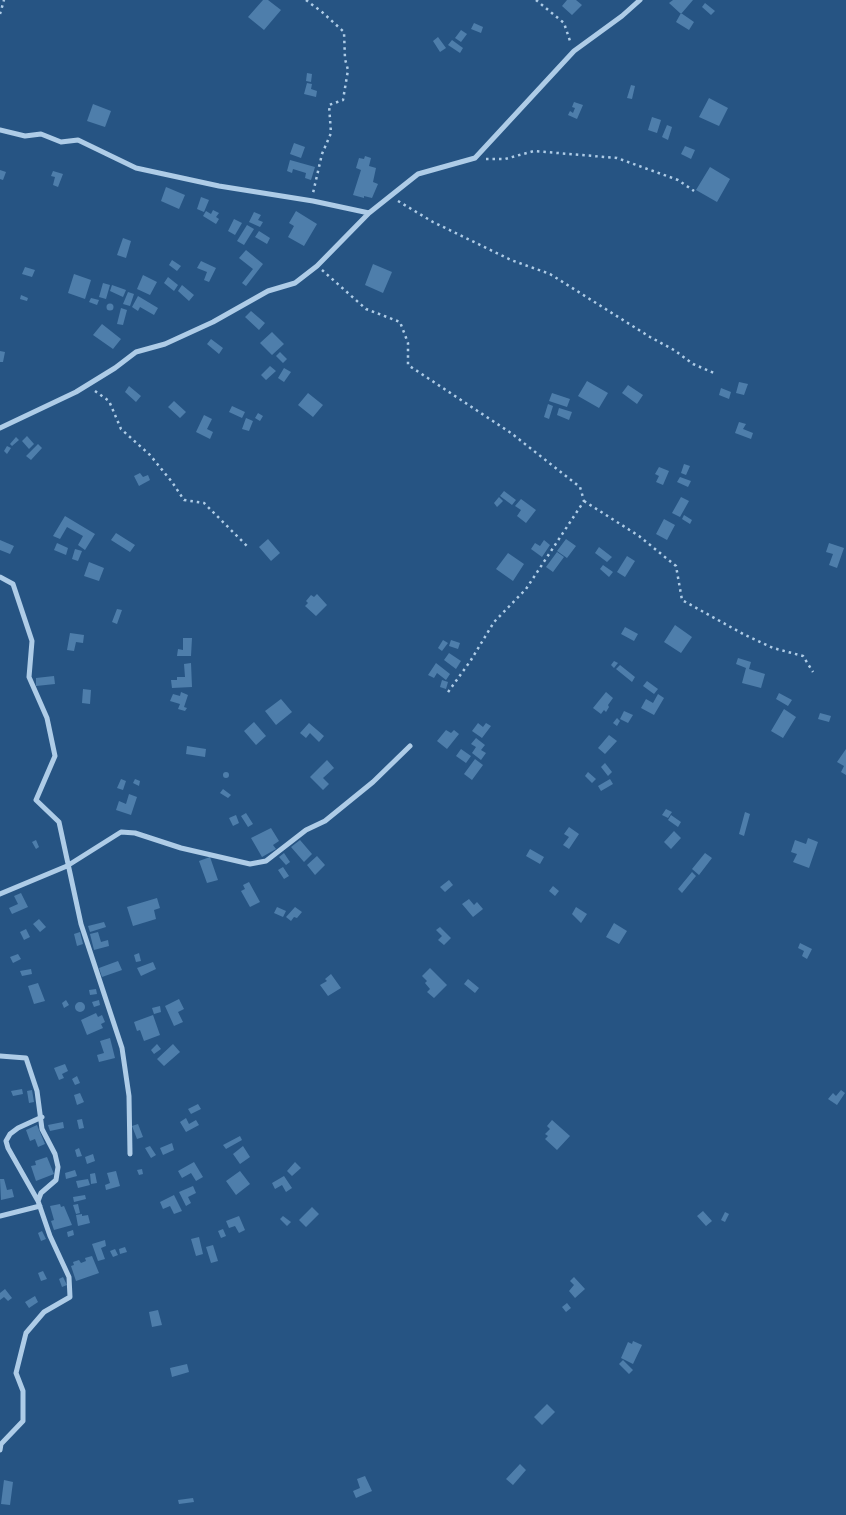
<!DOCTYPE html>
<style>
body{margin:0}
canvas{display:block;background:#265483}
</style>
<canvas width="846" height="1515"></canvas>
<script>
const ctx = document.querySelector('canvas').getContext('2d');
ctx.lineJoin = 'round';
function fillPath(path, color) {
  ctx.fillStyle = color;
  ctx.fill(path, 'evenodd');
}
function poly(rows) {
  const path = new Path2D();
  for (const r of rows) {
    if (r.length === 3) {
      path.moveTo(r[0] + r[2], r[1]);
      path.arc(r[0], r[1], r[2], 0, 2 * Math.PI);
      continue;
    }
    path.moveTo(r[0], r[1]);
    for (let i = 2; i < r.length; i += 2) path.lineTo(r[i], r[i + 1]);
  }
  return path;
}
function strokePath(path, color, width, dash) {
  ctx.strokeStyle = color;
  ctx.lineWidth = width;
  ctx.lineCap = dash ? 'butt' : 'round';
  ctx.setLineDash(dash || []);
  ctx.stroke(path);
}
fillPath(poly([
 [263,0,268,0,281,10,264,30,248,17],
 [567,0,576,0,582,5,572,15,562,6],
 [673,0,693,0,681,14,669,3],
 [705,3,715,11,711,15,702,7],
 [681,13,694,22,689,30,676,22],
 [474,23,483,27,481,33,471,29],
 [461,30,467,34,461,42,455,38],
 [438,37,446,48,440,52,433,41],
 [452,40,463,48,460,53,448,45],
 [307,73,312,74,311,82,306,81],
 [307,83,312,84,311,89,317,91,316,97,304,94],
 [631,85,635,86,632,99,627,98],
 [709,98,728,108,719,126,699,117],
 [574,102,583,105,577,119,568,115,570,111,573,113,575,108,572,107],
 [93,104,111,111,105,127,87,121],
 [652,117,661,120,657,133,648,130],
 [667,125,672,127,668,140,662,137],
 [294,143,305,147,301,158,290,154],
 [685,146,695,150,691,159,681,154],
 [365,156,371,158,369,166,376,168,373,182,378,184,372,198,364,196,364,198,353,195,361,170,356,168,359,158,364,159],
 [290,160,315,167,311,180,305,178,306,173,293,169,292,173,287,171],
 [710,167,730,179,717,202,696,190],
 [0,170,6,172,3,180,0,179],
 [53,171,63,174,58,187,53,185,55,177,51,176],
 [166,187,185,195,179,209,161,201],
 [201,197,209,200,204,212,197,209],
 [213,210,219,213,216,217,219,219,216,224,203,216,206,211,211,214],
 [296,211,317,224,304,246,288,237,294,226,289,223],
 [254,212,261,215,258,220,263,222,260,227,249,222],
 [234,219,242,223,235,235,228,231],
 [247,225,254,229,244,245,237,241],
 [259,231,270,238,267,244,255,237],
 [123,238,131,241,126,258,117,255],
 [246,250,263,264,246,286,242,283,253,269,239,258],
 [172,260,181,266,177,271,169,265],
 [201,261,216,268,209,282,204,280,207,272,197,268],
 [373,264,392,272,383,293,365,285],
 [25,267,35,270,32,277,22,274],
 [74,274,91,280,85,299,68,293],
 [143,275,157,282,150,295,137,289],
 [168,277,178,285,174,291,164,283],
 [103,283,110,285,106,299,99,297],
 [112,285,126,290,123,297,110,291],
 [182,285,194,295,189,301,178,291],
 [128,292,134,294,130,306,123,304],
 [21,295,28,298,27,301,20,299],
 [138,296,158,308,154,315,140,307,138,311,132,307],
 [91,298,99,300,97,305,89,302],
 [110,307,3.5],
 [121,308,127,310,123,325,117,324],
 [251,311,265,323,259,330,245,317],
 [102,324,121,339,113,349,93,335],
 [272,332,284,344,272,355,260,343],
 [211,339,223,348,219,354,207,344],
 [0,351,5,352,3,362,0,362],
 [280,352,287,359,283,363,276,356],
 [270,366,276,371,266,380,261,375],
 [284,368,291,372,284,382,278,378],
 [587,381,608,393,599,408,578,396],
 [739,382,748,384,744,395,736,393],
 [628,385,643,395,637,404,622,393],
 [129,386,141,396,136,402,125,392],
 [721,388,731,392,729,399,719,395],
 [308,393,323,405,313,417,298,405],
 [552,393,570,399,567,407,549,401],
 [174,401,186,412,180,418,168,407],
 [548,404,553,406,549,419,544,417],
 [232,406,245,412,242,418,229,412],
 [559,408,572,412,569,420,557,415],
 [258,413,263,416,260,421,255,418],
 [204,415,212,419,207,429,213,432,210,439,196,432],
 [246,418,253,421,249,431,242,429],
 [739,422,746,424,743,429,753,433,751,439,735,433],
 [27,436,34,444,29,449,22,441],
 [16,437,19,440,12,446,10,444],
 [38,444,42,448,31,460,26,456],
 [7,446,11,448,7,454,4,451],
 [684,464,690,466,686,475,681,473],
 [659,467,669,471,663,485,656,482,659,476,655,474],
 [140,473,143,477,148,475,150,480,139,486,134,476],
 [680,477,691,481,688,487,677,482],
 [504,491,516,500,512,505,500,496],
 [499,497,503,501,497,507,494,503],
 [681,497,689,501,680,517,672,513],
 [521,499,536,510,526,523,517,516,521,510,515,506],
 [684,515,692,520,690,524,682,519],
 [65,516,95,534,85,550,78,545,83,536,67,527,60,539,53,536],
 [664,519,675,525,667,540,656,534],
 [116,533,135,545,130,552,111,540],
 [268,539,280,553,271,561,259,547],
 [566,539,576,546,567,558,557,551],
 [0,540,14,546,10,554,0,550],
 [544,540,550,545,542,557,531,549,535,543,540,546],
 [57,543,68,548,66,555,54,550],
 [829,543,844,548,837,568,829,565,833,554,826,552],
 [599,547,612,557,607,562,595,553],
 [75,549,82,551,78,561,72,559],
 [557,552,564,557,553,572,546,567],
 [508,553,524,564,513,581,496,569],
 [627,556,635,561,625,577,617,572],
 [89,562,104,568,99,581,84,576],
 [603,565,613,572,609,577,600,569],
 [317,594,327,605,316,616,305,606,308,603,306,601,311,595,314,597],
 [117,609,122,610,117,624,112,622],
 [675,625,692,637,681,653,664,642],
 [625,627,638,634,634,641,621,634],
 [70,633,84,635,83,643,76,642,74,651,67,650],
 [183,638,192,638,191,656,177,656,178,649,183,650],
 [443,640,448,643,442,651,438,648],
 [451,640,460,643,458,649,449,646],
 [449,653,461,661,456,669,444,660],
 [738,658,751,662,749,669,765,674,761,688,742,683,746,668,736,664],
 [614,661,618,663,614,668,611,665],
 [191,663,192,687,172,688,171,680,177,680,177,677,185,677,184,664],
 [436,663,450,674,446,680,437,673,434,678,428,675],
 [620,665,635,677,632,682,616,669],
 [54,676,55,684,36,686,36,678],
 [442,680,448,682,446,689,440,687],
 [647,681,658,689,654,694,643,686],
 [83,689,91,690,90,704,82,703],
 [181,692,188,695,184,707,187,708,185,711,178,709,180,704,170,701,173,694,180,696],
 [606,692,613,698,608,705,609,707,606,712,604,710,601,714,593,708],
 [779,693,792,700,788,706,776,699],
 [658,694,664,698,654,715,641,708,646,699,653,703],
 [281,699,292,712,276,725,265,711],
 [784,709,796,717,783,738,771,731],
 [624,711,633,715,628,723,620,719],
 [820,713,831,716,829,722,818,719],
 [617,718,620,721,617,726,613,723],
 [254,722,266,736,256,745,244,731],
 [309,723,324,736,319,742,310,733,306,738,300,733],
 [478,723,483,727,486,723,491,726,482,738,472,731],
 [446,730,451,733,454,730,459,734,447,749,437,741],
 [609,735,617,741,605,754,598,748],
 [476,738,485,745,481,750,486,753,481,760,472,753,476,747,471,744],
 [187,746,206,749,205,757,186,754],
 [461,749,471,756,466,763,456,756],
 [846,749,846,775,841,772,844,766,837,762],
 [475,759,483,765,472,780,464,774],
 [327,760,334,768,323,778,329,784,323,790,310,777],
 [605,763,612,772,608,776,601,767],
 [226,775,3],
 [588,772,596,779,592,783,585,776],
 [121,779,126,781,123,790,117,788],
 [135,779,140,781,139,786,133,783],
 [610,779,613,784,601,791,598,786],
 [223,789,231,795,228,798,220,793],
 [129,794,137,797,131,815,116,810,119,801,126,804],
 [666,809,672,812,668,818,662,815],
 [745,812,750,814,744,836,739,834],
 [246,813,253,824,248,827,241,816],
 [236,815,239,823,233,826,229,818],
 [671,815,681,822,678,827,668,820],
 [569,827,579,834,569,849,563,845,569,837,564,834],
 [271,828,279,841,273,845,276,849,262,857,251,838],
 [674,831,681,838,671,849,664,842],
 [808,838,818,842,809,868,793,862,797,854,791,852,795,840,806,844],
 [36,840,39,847,36,849,32,842],
 [300,840,312,854,304,862,291,847],
 [530,849,544,857,540,864,526,856],
 [284,853,290,862,286,865,279,857],
 [705,853,712,858,699,875,692,869],
 [317,856,325,865,315,875,307,865],
 [210,857,218,880,207,883,199,861],
 [283,867,289,876,284,879,278,870],
 [692,872,696,876,682,893,678,889],
 [449,880,453,885,445,892,440,887],
 [249,882,260,902,250,907,241,891,245,889,243,885],
 [553,886,559,891,555,896,549,891],
 [21,893,28,907,12,914,9,908,18,904,14,896],
 [157,898,160,908,154,910,156,919,133,926,127,907],
 [469,899,474,905,477,902,483,909,473,917,462,904],
 [277,907,286,911,283,917,274,913],
 [295,907,302,912,297,918,294,917,291,921,286,917],
 [576,907,587,914,581,923,572,914],
 [39,919,46,927,40,932,33,924],
 [104,922,106,927,90,932,88,926],
 [614,923,627,931,619,944,606,937],
 [440,927,451,938,444,945,438,940,442,936,436,930],
 [26,929,30,937,24,940,20,932],
 [80,932,83,944,77,946,74,934],
 [98,932,101,942,108,940,109,946,94,950,90,934],
 [800,943,812,949,807,959,802,956,804,951,798,948],
 [139,953,141,961,136,962,134,955],
 [18,954,21,959,13,963,10,957],
 [118,961,122,970,102,977,99,968],
 [153,962,156,969,141,976,137,968],
 [430,968,447,985,434,998,427,992,430,989,425,983,427,981,422,976],
 [31,969,32,974,22,976,20,971],
 [331,974,341,988,328,996,320,985,327,981,325,979],
 [468,979,479,988,475,993,464,984],
 [38,983,45,1001,34,1004,28,986],
 [96,989,97,994,90,995,89,990],
 [179,999,184,1009,178,1012,183,1022,174,1026,165,1006],
 [66,1000,69,1005,64,1008,62,1003],
 [99,1000,100,1005,94,1007,92,1002],
 [80,1007,5],
 [160,1006,161,1012,154,1014,152,1008],
 [96,1013,98,1017,102,1015,105,1022,101,1024,103,1028,87,1035,81,1020],
 [153,1015,160,1035,144,1041,140,1030,137,1031,134,1022],
 [110,1038,115,1058,99,1062,97,1055,104,1053,100,1041],
 [157,1044,161,1049,154,1054,151,1050],
 [173,1044,180,1052,164,1066,157,1059],
 [65,1064,68,1071,62,1074,64,1078,59,1080,54,1068],
 [77,1076,80,1083,75,1085,72,1079],
 [22,1089,23,1094,13,1096,11,1091],
 [32,1090,34,1102,29,1103,27,1091],
 [841,1090,845,1093,837,1105,828,1099,833,1093,836,1096],
 [80,1093,84,1102,77,1105,74,1095],
 [198,1104,201,1109,191,1114,188,1109],
 [186,1118,189,1124,196,1120,199,1125,186,1132,180,1122],
 [82,1119,84,1128,79,1129,77,1120],
 [552,1120,570,1136,557,1150,545,1139,548,1136,545,1134,550,1129,547,1126],
 [63,1122,64,1128,50,1131,48,1125],
 [138,1124,143,1137,137,1139,132,1126],
 [37,1125,45,1144,38,1147,35,1139,30,1141,26,1130],
 [240,1136,242,1140,226,1149,223,1145],
 [172,1143,174,1150,163,1155,160,1148],
 [150,1146,156,1155,151,1158,145,1148],
 [243,1146,250,1157,240,1164,233,1154],
 [79,1148,82,1156,77,1157,75,1150],
 [93,1154,95,1161,87,1164,85,1157],
 [47,1157,54,1174,36,1181,31,1166,36,1165,35,1161],
 [194,1162,203,1177,196,1181,191,1173,182,1178,178,1171],
 [295,1162,301,1168,292,1176,287,1171],
 [142,1169,143,1174,139,1175,137,1170],
 [75,1170,77,1176,66,1179,65,1173],
 [116,1171,120,1186,106,1190,105,1185,110,1183,107,1173],
 [240,1171,250,1184,236,1195,226,1181],
 [95,1173,97,1183,91,1184,90,1174],
 [284,1176,292,1188,286,1192,282,1185,275,1189,272,1183],
 [0,1179,4,1179,7,1190,12,1189,14,1197,1,1200],
 [88,1179,90,1185,78,1188,76,1181],
 [193,1186,196,1193,188,1197,191,1203,186,1206,179,1192],
 [85,1195,86,1199,74,1202,73,1197],
 [174,1195,182,1211,174,1214,170,1206,163,1209,160,1202],
 [60,1204,61,1207,64,1206,72,1225,54,1230,51,1221,54,1220,50,1206],
 [78,1204,80,1213,76,1214,73,1205],
 [312,1207,319,1214,306,1227,299,1220],
 [703,1211,712,1221,706,1226,697,1216],
 [725,1212,729,1214,725,1222,721,1220],
 [82,1214,82,1216,88,1215,90,1223,78,1226,76,1215],
 [239,1216,245,1230,239,1233,235,1226,229,1228,226,1221],
 [283,1216,291,1222,287,1226,280,1219],
 [223,1229,226,1236,221,1238,218,1231],
 [73,1230,74,1235,68,1237,67,1232],
 [42,1231,46,1239,41,1241,38,1233],
 [199,1237,203,1254,196,1256,191,1239],
 [105,1240,106,1246,101,1248,105,1259,98,1261,92,1244],
 [213,1245,218,1261,211,1263,206,1247],
 [125,1247,127,1252,120,1254,119,1249],
 [115,1249,118,1255,113,1257,110,1251],
 [92,1256,99,1273,76,1281,71,1266,74,1265,73,1262,79,1260,81,1263,86,1261,85,1258],
 [43,1271,47,1279,41,1281,38,1273],
 [63,1277,67,1285,62,1287,59,1279],
 [574,1277,585,1289,575,1298,569,1291,574,1285,570,1281],
 [5,1289,12,1298,8,1301,4,1297,0,1300,0,1293],
 [35,1296,38,1302,29,1308,25,1302],
 [567,1303,571,1308,566,1312,562,1307],
 [158,1310,162,1325,152,1327,149,1312],
 [633,1341,642,1345,633,1364,621,1358,628,1342,632,1344],
 [623,1360,633,1370,629,1374,619,1364],
 [187,1364,189,1372,172,1377,170,1368],
 [547,1404,555,1412,542,1425,534,1417],
 [520,1464,526,1470,513,1485,506,1479],
 [365,1476,372,1491,356,1498,353,1491,360,1488,357,1479],
 [4,1480,13,1482,10,1505,1,1504],
 [193,1498,194,1502,179,1504,178,1500]
]), '#4e7eab');
strokePath(poly([
 [306,0,322,12,344,32,345,59,348,70,343,100,329,105,331,133,322,154,313,193],
 [536,0,564,23,571,44],
 [0,14,4,0],
 [486,159,505,159,534,151,617,158,678,180,694,191],
 [398,201,433,222,511,260,550,274,650,337,674,350,693,364,714,373],
 [322,270,366,309,400,322,408,343,408,365,511,433,580,487,584,501,526,589,494,622,471,660,446,695],
 [95,391,109,401,121,429,150,455,172,482,184,500,204,503,249,548],
 [584,501,639,536,676,566,682,600,745,635,773,648,803,656,813,672]
]), '#aecce7', 2.5, [2.5, 4]);
strokePath(poly([
 [0,130,25,136,41,134,61,142,78,140,136,168,219,186,313,201,369,213],
 [0,428,76,392,115,368,136,352,165,344,213,322,268,291,295,283,317,266,369,213,418,174,475,158,574,51,622,16,640,0],
 [0,577,13,584,32,641,29,677,47,718,55,756,36,800,59,822,81,924,122,1048,129,1096,130,1154],
 [0,894,67,866,121,832,135,833,181,848,250,864,266,861,306,830,325,821,373,782,410,746],
 [0,1056,26,1058,37,1091,42,1129,55,1154,58,1167,56,1180,41,1193,38,1201,50,1236,69,1277,70,1297,44,1312,26,1333,16,1373,23,1391,23,1421,1,1444,0,1450],
 [38,1201,8,1148,6,1141,10,1134,18,1128,42,1117],
 [0,1216,40,1206]
]), '#aecce7', 5);
</script>
